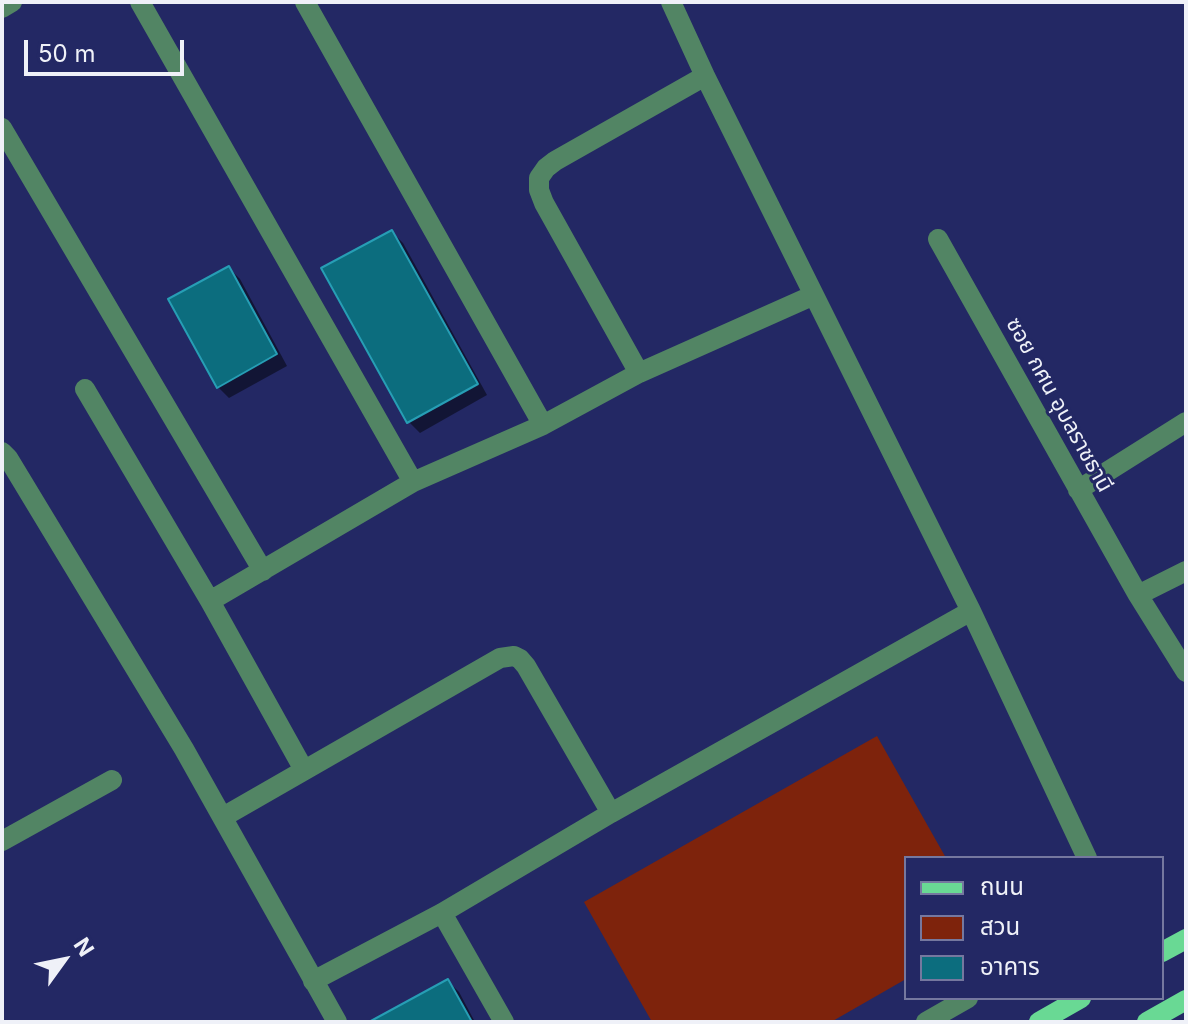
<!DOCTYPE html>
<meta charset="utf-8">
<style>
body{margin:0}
#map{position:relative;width:1188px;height:1024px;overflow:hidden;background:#232864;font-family:Inter,"Noto Sans Thai",sans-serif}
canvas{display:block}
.frame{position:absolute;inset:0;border:4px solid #eff1f8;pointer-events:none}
.legend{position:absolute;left:904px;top:856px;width:260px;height:144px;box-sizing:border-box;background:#232864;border:2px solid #75789f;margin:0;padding:10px 14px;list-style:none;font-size:24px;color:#eff1f8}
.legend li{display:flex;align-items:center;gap:16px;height:40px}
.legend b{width:40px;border:2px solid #75789f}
.north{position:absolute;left:24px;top:920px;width:80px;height:80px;-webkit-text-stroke:6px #232864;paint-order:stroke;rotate:57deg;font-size:22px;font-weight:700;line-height:32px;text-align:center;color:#eff1f8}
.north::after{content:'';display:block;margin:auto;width:28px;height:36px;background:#eff1f8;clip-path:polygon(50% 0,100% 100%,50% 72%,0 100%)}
.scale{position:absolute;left:24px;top:40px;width:160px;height:36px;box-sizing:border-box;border:4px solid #eff1f8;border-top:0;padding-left:10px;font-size:24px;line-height:28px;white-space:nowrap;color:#eff1f8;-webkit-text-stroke:6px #232864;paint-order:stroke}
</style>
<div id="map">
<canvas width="1188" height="1024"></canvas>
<div class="frame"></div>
<ul class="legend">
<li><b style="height:10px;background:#69d994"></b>ถนน</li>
<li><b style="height:22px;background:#7e230c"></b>สวน</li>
<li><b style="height:22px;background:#0c6d7e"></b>อาคาร</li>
</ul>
<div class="north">N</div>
<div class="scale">50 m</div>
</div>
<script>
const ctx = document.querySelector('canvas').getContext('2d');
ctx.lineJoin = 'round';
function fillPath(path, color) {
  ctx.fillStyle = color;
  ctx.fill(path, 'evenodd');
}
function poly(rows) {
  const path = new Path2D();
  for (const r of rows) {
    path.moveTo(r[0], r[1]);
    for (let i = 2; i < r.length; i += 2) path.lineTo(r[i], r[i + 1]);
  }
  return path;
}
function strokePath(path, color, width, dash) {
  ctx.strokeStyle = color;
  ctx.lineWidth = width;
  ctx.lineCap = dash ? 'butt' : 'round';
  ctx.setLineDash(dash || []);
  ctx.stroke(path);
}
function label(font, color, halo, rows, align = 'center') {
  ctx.font = font + ' Inter,"Noto Sans Thai",sans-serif';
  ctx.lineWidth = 6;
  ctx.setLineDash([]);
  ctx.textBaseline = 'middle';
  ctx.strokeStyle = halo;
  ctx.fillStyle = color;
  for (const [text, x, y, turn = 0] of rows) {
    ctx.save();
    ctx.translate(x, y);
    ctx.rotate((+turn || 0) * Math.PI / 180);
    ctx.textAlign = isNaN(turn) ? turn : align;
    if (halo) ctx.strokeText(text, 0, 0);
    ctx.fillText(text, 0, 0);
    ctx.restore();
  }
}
fillPath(poly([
 [877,736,946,858,906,858,906,979,831,1022,652,1022,584,902]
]), '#7e230c');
fillPath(poly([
 [392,232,403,243,487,395,420,433,409,422],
 [229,268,240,279,287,366,229,398,218,387],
 [448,981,459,992,475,1022,374,1022]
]), '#0007');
const building = poly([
 [392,230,478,384,407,423,321,268,392,230],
 [229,266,277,354,217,388,168,299,229,266],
 [448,979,472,1022,369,1022,448,979]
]);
fillPath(building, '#0c6d7e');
strokePath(building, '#279eb5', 2);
strokePath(poly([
 [140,2,413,482],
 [305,2,543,425],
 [671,2,705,76,971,611,1087,858],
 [2,8,12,2],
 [2,128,263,571],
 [938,239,1138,595,1186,672],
 [639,373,544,203,539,190,539,178,546,168,555,161,705,76],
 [85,389,210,601,304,770],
 [2,452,8,458,184,749,337,1022],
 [1078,490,1186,422],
 [1138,595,1186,571],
 [210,601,413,482,543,425,639,373,814,295],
 [223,817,500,658,514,656,520,659,526,666,611,813],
 [2,841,112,780],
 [442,913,504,1022],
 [313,981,442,913,611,813,971,611],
 [926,1022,968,998]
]), '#528564', 20);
strokePath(poly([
 [1162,952,1186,939],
 [1039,1022,1081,998],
 [1147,1022,1186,1000]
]), '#69d994', 20);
label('22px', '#eff1f8', '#232864', [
 ["ซอย กศน อุบลราชธานี",1059,405,61]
]);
</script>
